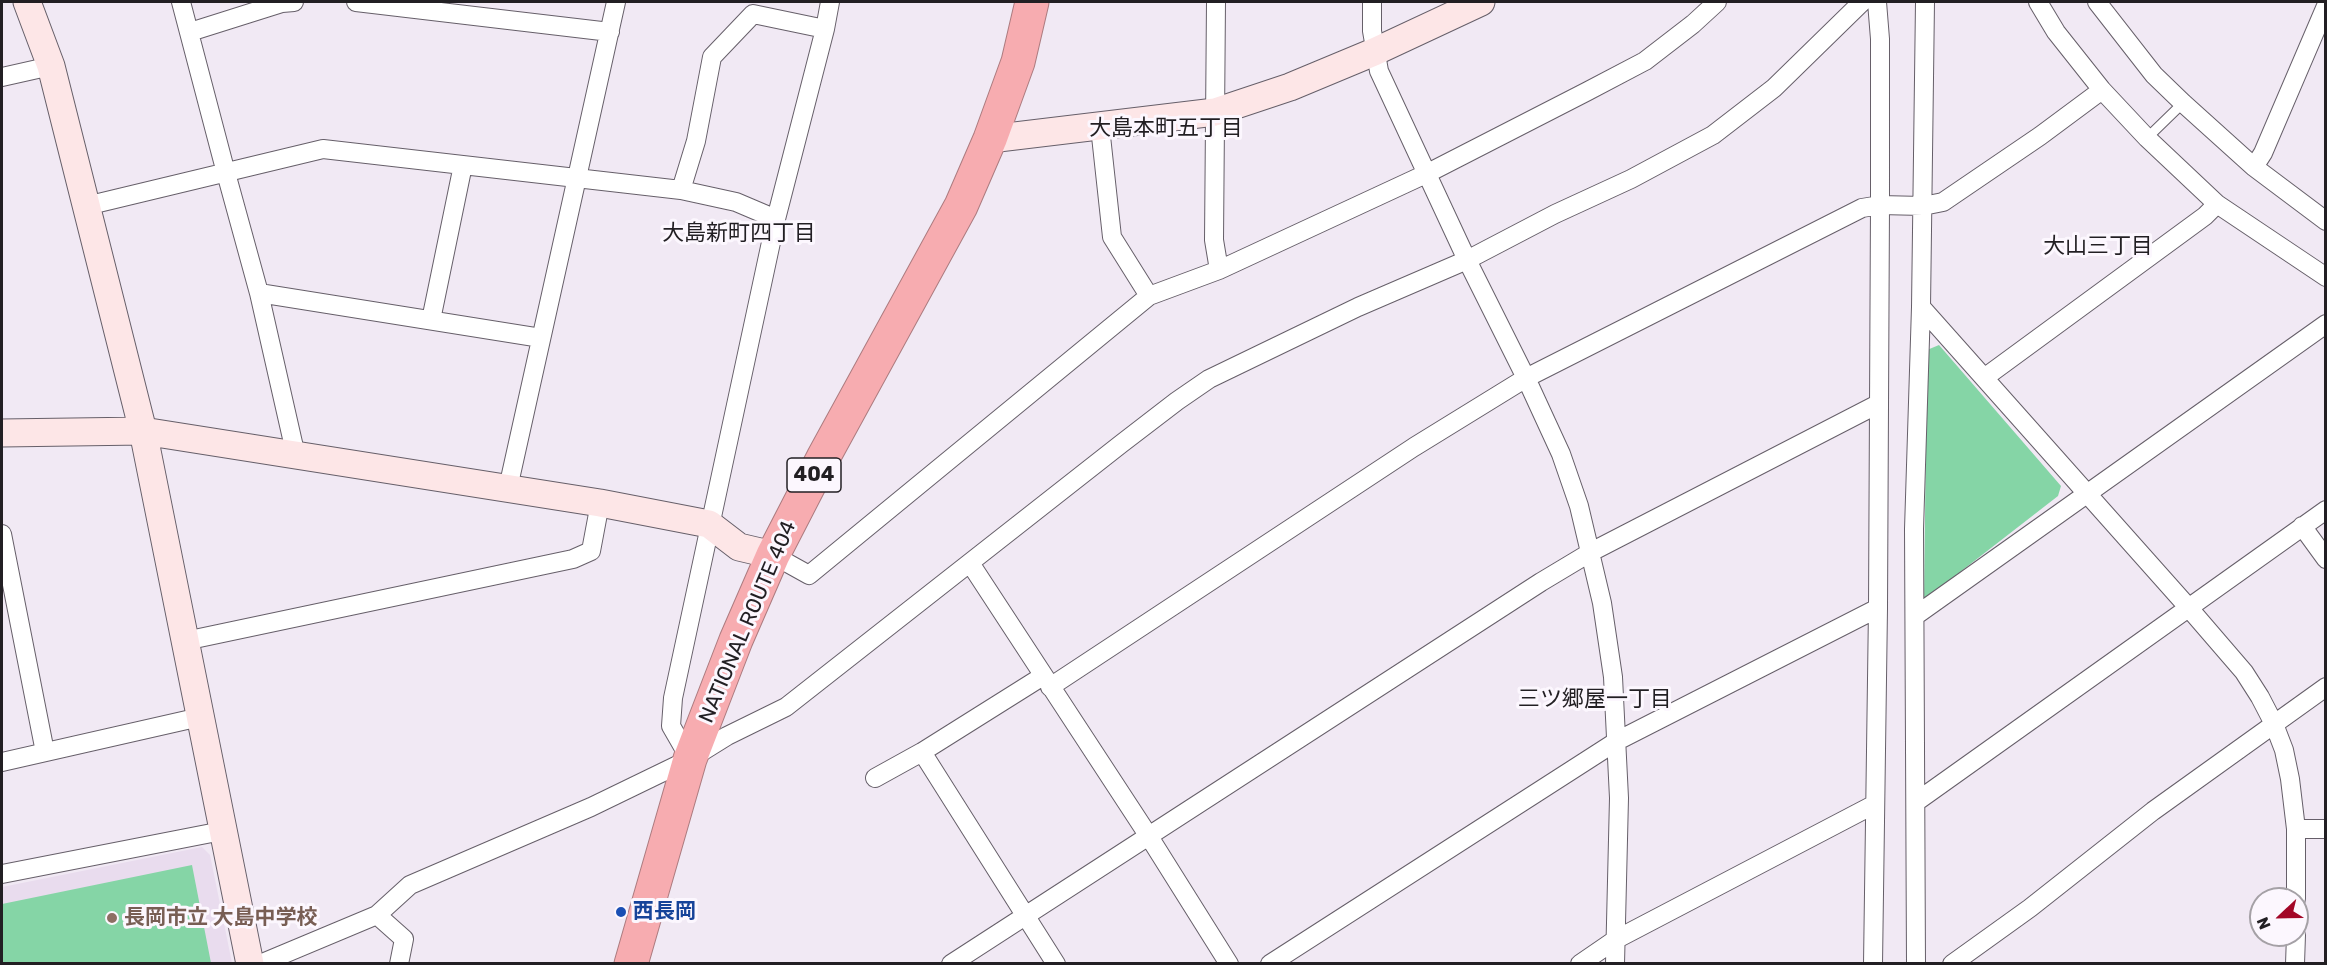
<!DOCTYPE html>
<meta charset="utf-8">
<style>
body{margin:0}
#map{position:relative;width:2327px;height:965px;overflow:hidden;background:#f1e9f4;font-family:Rubik,sans-serif}
canvas{display:block}
.frame{position:absolute;inset:0;border:3px solid #221f23;pointer-events:none}
.north{position:absolute;left:2249px;top:887px;width:60px;height:60px;box-sizing:border-box;background:#fcf7fe;border:2px solid #a5a1a6;border-radius:50%;rotate:248deg;font-size:16px;font-weight:700;line-height:24px;text-align:center;color:#221f23}
.north::after{content:'';display:block;margin:auto;width:21px;height:27px;background:#a30627;clip-path:polygon(50% 0,100% 100%,50% 72%,0 100%)}
</style>
<div id="map">
<canvas width="2327" height="965"></canvas>
<div class="frame"></div>
<div class="north">N</div>
</div>
<script>
const ctx = document.querySelector('canvas').getContext('2d');
ctx.lineJoin = 'round';
function fillPath(path, color) {
  ctx.fillStyle = color;
  ctx.fill(path, 'evenodd');
}
function poly(rows) {
  const path = new Path2D();
  for (const r of rows) {
    path.moveTo(r[0], r[1]);
    for (let i = 2; i < r.length; i += 2) path.lineTo(r[i], r[i + 1]);
  }
  return path;
}
function strokePath(path, color, width, dash) {
  ctx.strokeStyle = color;
  ctx.lineWidth = width;
  ctx.lineCap = dash ? 'butt' : 'round';
  ctx.setLineDash(dash || []);
  ctx.stroke(path);
}
function label(font, color, halo, rows, align = 'center') {
  ctx.font = font + ' Rubik,"Noto Sans JP",sans-serif';
  ctx.lineWidth = 6;
  ctx.setLineDash([]);
  ctx.textBaseline = 'middle';
  ctx.strokeStyle = halo;
  ctx.fillStyle = color;
  for (const [text, x, y, turn = 0] of rows) {
    ctx.save();
    ctx.translate(x, y);
    ctx.rotate((+turn || 0) * Math.PI / 180);
    ctx.textAlign = isNaN(turn) ? turn : align;
    if (halo) ctx.strokeText(text, 0, 0);
    ctx.fillText(text, 0, 0);
    ctx.restore();
  }
}
fillPath(poly([
 [202,847,210,855,232,963,2,964,2,887]
]), '#e9dcee');
fillPath(poly([
 [1939,345,2061,486,2058,496,1924,600,1927,350],
 [192,865,211,963,2,963,2,904]
]), '#85d5a6');
const lane = poly([
 [2147,138,2183,103]
]);
const street = poly([
 [181,2,226,173,259,293,296,456],
 [356,2,610,32],
 [1216,2,1214,240,1219,270],
 [1372,2,1372,31,1379,71,1467,260,1526,378,1561,454,1579,506,1602,603,1613,677,1619,798,1615,964],
 [1925,2,1921,307,2188,607,2244,672,2260,697,2274,724,2284,750,2290,779,2296,829,2296,899],
 [2038,2,2056,32,2102,90,2147,138,2217,204,2326,277],
 [2097,2,2154,75,2183,103,2254,167,2326,221],
 [190,32,282,3,294,2],
 [2,77,51,66],
 [1100,127,1112,237,1149,296],
 [2254,167,2263,153,2326,6],
 [681,190,696,141,712,57,753,14,825,29],
 [86,206,323,149,681,190,736,202,776,219],
 [259,293,541,338],
 [431,320,463,165],
 [1984,378,2205,216,2217,204],
 [508,488,616,2],
 [2302,526,2326,559],
 [2,534,45,752],
 [773,555,809,575,1149,296,1219,270,1428,173,1586,92,1645,61,1693,24,1717,2],
 [970,563,1148,835,1229,964],
 [1915,616,2326,324],
 [185,641,573,559,591,551,600,503],
 [1050,687,1414,447,1526,378,1862,208,1880,205,1923,206,1943,202,2040,136,2102,90],
 [922,752,1056,964],
 [690,759,671,726,673,698,776,219,825,29,830,2],
 [2,762,200,717],
 [875,778,922,752,1043,676],
 [1916,802,2326,510],
 [2296,829,2326,829],
 [2,874,222,831],
 [377,915,404,939,399,964],
 [260,964,377,915,410,885,591,807,690,759,727,736,786,707,1121,444,1177,401,1209,379,1358,307,1467,260,1555,214,1631,179,1713,135,1774,88,1862,2],
 [951,964,1541,582,1591,552,1878,404],
 [1270,964,1617,741,1878,608],
 [1580,964,1615,940,1875,804],
 [1873,964,1878,608,1880,205,1880,39,1877,2],
 [1916,964,1914,529,1921,307],
 [1952,964,2030,908,2153,811,2326,687],
 [2295,964,2296,935]
]);
const secondary = poly([
 [27,2,51,66,143,431,250,964],
 [990,139,1215,112,1290,87,1374,52,1481,2],
 [2,433,143,431,600,503,709,524,739,547,773,555]
]);
const highway = poly([
 [631,964,690,759,736,640,773,555,823,458,961,206,990,139,1018,62,1032,2]
]);
strokePath(lane, '#665f69', 11);
strokePath(street, '#665f69', 20);
strokePath(secondary, '#665f69', 29);
strokePath(highway, '#ac7b7f', 35);
strokePath(lane, '#fff', 9);
strokePath(street, '#fff', 18);
strokePath(secondary, '#fde6e7', 27);
strokePath(highway, '#f7acb0', 33);
for (const [x, y, r, color] of [
 [621,912,6,"#1a4fb4"],
 [112,918,6,"#8d6e63"]
]) {
  const dot = new Path2D();
  dot.arc(x, y, r, 0, 2 * Math.PI);
  ctx.fillStyle = color;
  ctx.fill(dot);
  strokePath(dot, '#fcf7fe', 2);
}
for (const [x, y, w] of [
 [814,475,54]
]) {
  const box = new Path2D();
  box.roundRect(x - w / 2, y - 17, w, 34, 4.5);
  ctx.fillStyle = '#fcf7fe';
  ctx.fill(box);
  strokePath(box, '#221f23', 1.5);
}
label('bold 20px', '#221f23', null, [
 ["404",814,475]
]);
label('21px', '#221f23', '#fcf7fe', [
 ["NATIONAL ROUTE 404",748,622,-67]
]);
label('bold 21px', '#164399', '#fcf7fe', [
 ["西長岡",633,912]
], 'left');
label('bold 21px', '#785e54', '#fcf7fe', [
 ["長岡市立 大島中学校",124,918]
], 'left');
label('22px', '#221f23', '#fcf7fe', [
 ["大島本町五丁目",1166,129],
 ["大島新町四丁目",739,234],
 ["大山三丁目",2098,247],
 ["三ツ郷屋一丁目",1595,700]
]);
</script>
